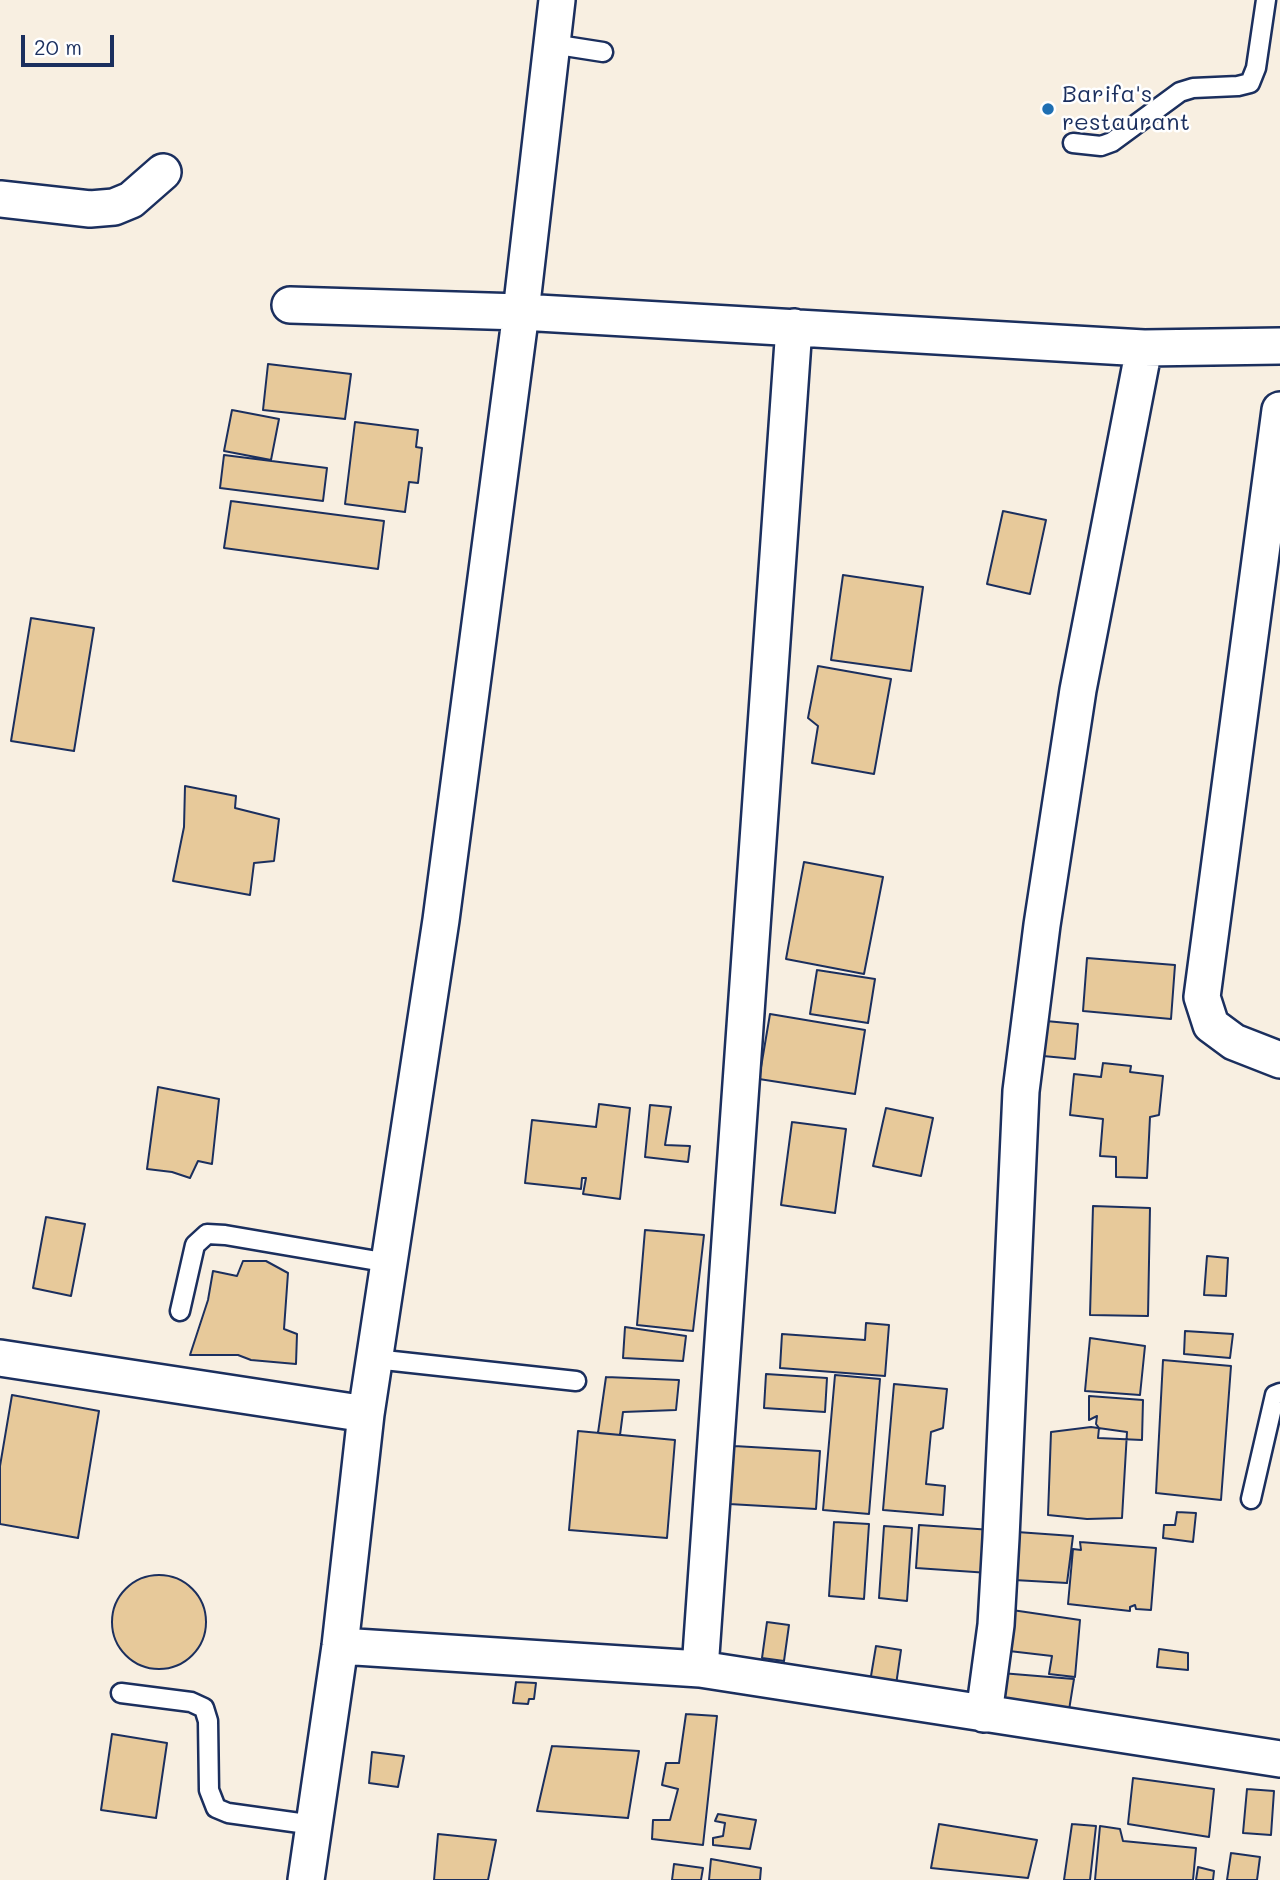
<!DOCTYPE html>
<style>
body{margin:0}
#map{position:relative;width:1280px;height:1880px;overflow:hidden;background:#f8efe1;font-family:Mali,sans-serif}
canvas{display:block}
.scale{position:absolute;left:21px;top:35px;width:93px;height:32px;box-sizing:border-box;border:4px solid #1b2f5e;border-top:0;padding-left:9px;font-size:21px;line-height:24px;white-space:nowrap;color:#1b2f5e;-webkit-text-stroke:5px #fff;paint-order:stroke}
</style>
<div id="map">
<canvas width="1280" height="1880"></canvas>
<div class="scale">20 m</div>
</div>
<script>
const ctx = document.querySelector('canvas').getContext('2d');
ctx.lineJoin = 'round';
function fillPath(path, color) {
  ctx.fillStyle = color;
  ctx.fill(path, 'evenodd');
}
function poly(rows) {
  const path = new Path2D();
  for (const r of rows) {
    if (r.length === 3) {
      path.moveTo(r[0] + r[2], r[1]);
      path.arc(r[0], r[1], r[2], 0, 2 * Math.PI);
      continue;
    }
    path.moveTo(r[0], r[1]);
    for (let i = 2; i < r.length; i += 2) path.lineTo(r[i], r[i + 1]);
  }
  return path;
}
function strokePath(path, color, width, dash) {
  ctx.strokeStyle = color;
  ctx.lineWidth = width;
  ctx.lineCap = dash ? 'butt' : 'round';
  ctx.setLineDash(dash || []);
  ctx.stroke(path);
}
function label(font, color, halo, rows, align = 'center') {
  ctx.font = font + ' Mali,sans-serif';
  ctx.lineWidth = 5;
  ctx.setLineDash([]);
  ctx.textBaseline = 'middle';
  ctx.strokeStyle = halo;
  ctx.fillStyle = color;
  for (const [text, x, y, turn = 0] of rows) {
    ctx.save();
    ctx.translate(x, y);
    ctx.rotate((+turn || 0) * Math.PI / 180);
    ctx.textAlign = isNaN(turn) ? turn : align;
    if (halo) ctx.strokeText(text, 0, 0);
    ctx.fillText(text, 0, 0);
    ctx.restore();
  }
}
const building = poly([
 [268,364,351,374,345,419,263,410,268,364],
 [232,410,279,419,271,460,224,451,232,410],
 [355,422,418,430,416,447,422,448,418,483,409,482,405,512,345,504,355,422],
 [224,455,327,468,323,501,220,488,224,455],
 [231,501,384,521,378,569,224,548,231,501],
 [1003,511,1046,520,1030,594,987,584,1003,511],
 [843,575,923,587,911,671,831,660,843,575],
 [31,618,94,628,74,751,11,741,31,618],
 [818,666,891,679,874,774,812,763,818,726,808,718,818,666],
 [185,786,236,796,235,808,279,819,274,861,254,863,250,895,173,881,184,827,185,786],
 [804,862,883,877,864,974,786,959,804,862],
 [1087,958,1175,965,1171,1019,1083,1011,1087,958],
 [817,970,875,979,868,1023,810,1014,817,970],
 [770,1014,865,1030,855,1094,759,1079,770,1014],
 [1046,1021,1078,1024,1075,1059,1043,1056,1046,1021],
 [1103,1063,1131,1066,1130,1072,1163,1076,1159,1115,1150,1117,1147,1178,1116,1177,1116,1157,1100,1156,1103,1119,1070,1115,1074,1074,1101,1077,1103,1063],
 [158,1087,219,1099,212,1164,198,1161,190,1178,172,1172,147,1169,158,1087],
 [599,1104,630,1108,620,1199,583,1194,586,1178,582,1178,581,1189,525,1183,532,1120,596,1127,599,1104],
 [650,1105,671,1107,665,1145,690,1146,688,1162,645,1157,650,1105],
 [886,1108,933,1118,921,1176,873,1166,886,1108],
 [792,1122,846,1129,835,1213,781,1205,792,1122],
 [1093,1206,1150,1208,1148,1316,1090,1315,1093,1206],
 [46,1217,85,1224,71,1296,33,1288,46,1217],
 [645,1230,704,1235,693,1331,637,1325,645,1230],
 [1207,1256,1228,1258,1226,1296,1204,1295,1207,1256],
 [243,1261,266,1261,288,1273,284,1329,297,1334,296,1364,251,1360,238,1355,190,1355,208,1300,213,1271,237,1276,243,1261],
 [866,1323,889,1325,885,1376,780,1368,782,1334,865,1340,866,1323],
 [625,1327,686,1336,683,1361,623,1358,625,1327],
 [1185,1331,1233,1334,1230,1358,1184,1354,1185,1331],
 [1090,1338,1145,1346,1140,1395,1085,1391,1090,1338],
 [1163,1360,1231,1366,1221,1500,1156,1493,1163,1360],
 [766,1374,827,1378,825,1412,764,1408,766,1374],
 [835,1375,880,1379,869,1514,823,1510,835,1375],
 [606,1377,679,1380,676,1410,623,1412,620,1435,598,1433,606,1377],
 [894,1384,947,1389,943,1428,931,1432,926,1484,945,1486,943,1515,883,1510,894,1384],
 [12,1395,99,1411,78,1538,0,1524,0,1466,12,1395],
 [1089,1396,1143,1400,1142,1440,1098,1438,1099,1428,1096,1424,1097,1416,1089,1420,1089,1396],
 [1091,1427,1127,1432,1122,1518,1087,1519,1048,1515,1051,1432,1091,1427],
 [578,1431,675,1440,667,1538,569,1530,578,1431],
 [734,1446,820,1451,816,1509,729,1504,734,1446],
 [1177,1512,1196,1513,1193,1542,1163,1538,1164,1525,1175,1525,1177,1512],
 [834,1522,869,1524,864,1599,829,1596,834,1522],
 [919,1525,992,1530,989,1573,916,1568,919,1525],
 [884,1526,912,1528,907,1601,879,1598,884,1526],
 [1017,1532,1073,1536,1067,1583,1014,1580,1017,1532],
 [1080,1542,1156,1548,1151,1610,1136,1609,1135,1605,1130,1607,1130,1611,1068,1604,1073,1549,1081,1550,1080,1542],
 [159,1622,47],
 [1012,1610,1080,1620,1075,1677,1049,1674,1052,1656,1009,1651,1012,1610],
 [767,1622,789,1625,784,1661,762,1658,767,1622],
 [876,1646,901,1650,896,1685,870,1682,876,1646],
 [1159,1649,1188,1653,1188,1670,1157,1667,1159,1649],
 [1001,1673,1074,1679,1069,1710,998,1702,1001,1673],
 [516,1682,536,1683,534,1699,529,1699,528,1704,513,1703,516,1682],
 [686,1714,717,1716,703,1845,652,1839,653,1820,670,1820,678,1789,662,1785,666,1763,679,1763,686,1714],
 [112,1734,167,1743,156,1818,101,1810,112,1734],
 [552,1746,639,1751,628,1818,537,1811,552,1746],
 [372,1752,404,1756,398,1787,369,1783,372,1752],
 [1133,1778,1214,1789,1209,1837,1128,1824,1133,1778],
 [1247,1789,1274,1791,1271,1835,1243,1833,1247,1789],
 [718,1814,756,1820,750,1849,713,1845,713,1838,723,1836,725,1823,715,1821,718,1814],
 [939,1824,1037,1840,1028,1878,931,1868,939,1824],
 [1072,1824,1096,1826,1090,1880,1064,1880,1072,1824],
 [1100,1826,1120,1829,1123,1841,1196,1848,1193,1880,1095,1880,1100,1826],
 [438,1834,496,1840,488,1880,434,1880,438,1834],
 [1231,1853,1260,1857,1257,1880,1227,1880,1231,1853],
 [711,1859,761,1868,760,1880,709,1880,711,1859],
 [674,1864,703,1868,701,1880,672,1880,674,1864],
 [1198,1867,1214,1871,1213,1880,1196,1880,1198,1867]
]);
fillPath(building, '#e7c99a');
strokePath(building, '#1b2f5e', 2);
const service = poly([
 [552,44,603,52],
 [1073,143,1101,146,1112,142,1180,92,1193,88,1238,86,1250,83,1256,68,1266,0],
 [180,1311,195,1245,207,1234,225,1235,389,1263],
 [375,1359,576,1381],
 [1251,1499,1275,1395,1280,1393],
 [121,1693,191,1702,204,1708,208,1721,209,1790,216,1808,228,1813,314,1825]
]);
const minor = poly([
 [0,199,90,209,114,207,131,200,163,172],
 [290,305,521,312,1144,348,1280,346],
 [1280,410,1202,997,1211,1025,1234,1042,1280,1060],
 [0,1358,366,1414],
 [340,1646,700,1669,1280,1759],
 [700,1669,794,327],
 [984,1714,996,1625,1001,1538,1021,1091,1042,925,1078,690,1144,348],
 [306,1880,340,1646,366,1414,441,920,521,312,557,0]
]);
strokePath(service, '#1b2f5e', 23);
strokePath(minor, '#1b2f5e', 40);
strokePath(service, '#fff', 18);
strokePath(minor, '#fff', 35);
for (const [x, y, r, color] of [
 [1048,109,7,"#1f6fb2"]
]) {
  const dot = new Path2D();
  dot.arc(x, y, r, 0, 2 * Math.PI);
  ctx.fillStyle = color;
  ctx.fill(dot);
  strokePath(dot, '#fff', 2.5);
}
label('24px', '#1b2f5e', '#fff', [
 ["Barifa's",1062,95],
 ["restaurant",1062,123]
], 'left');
</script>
